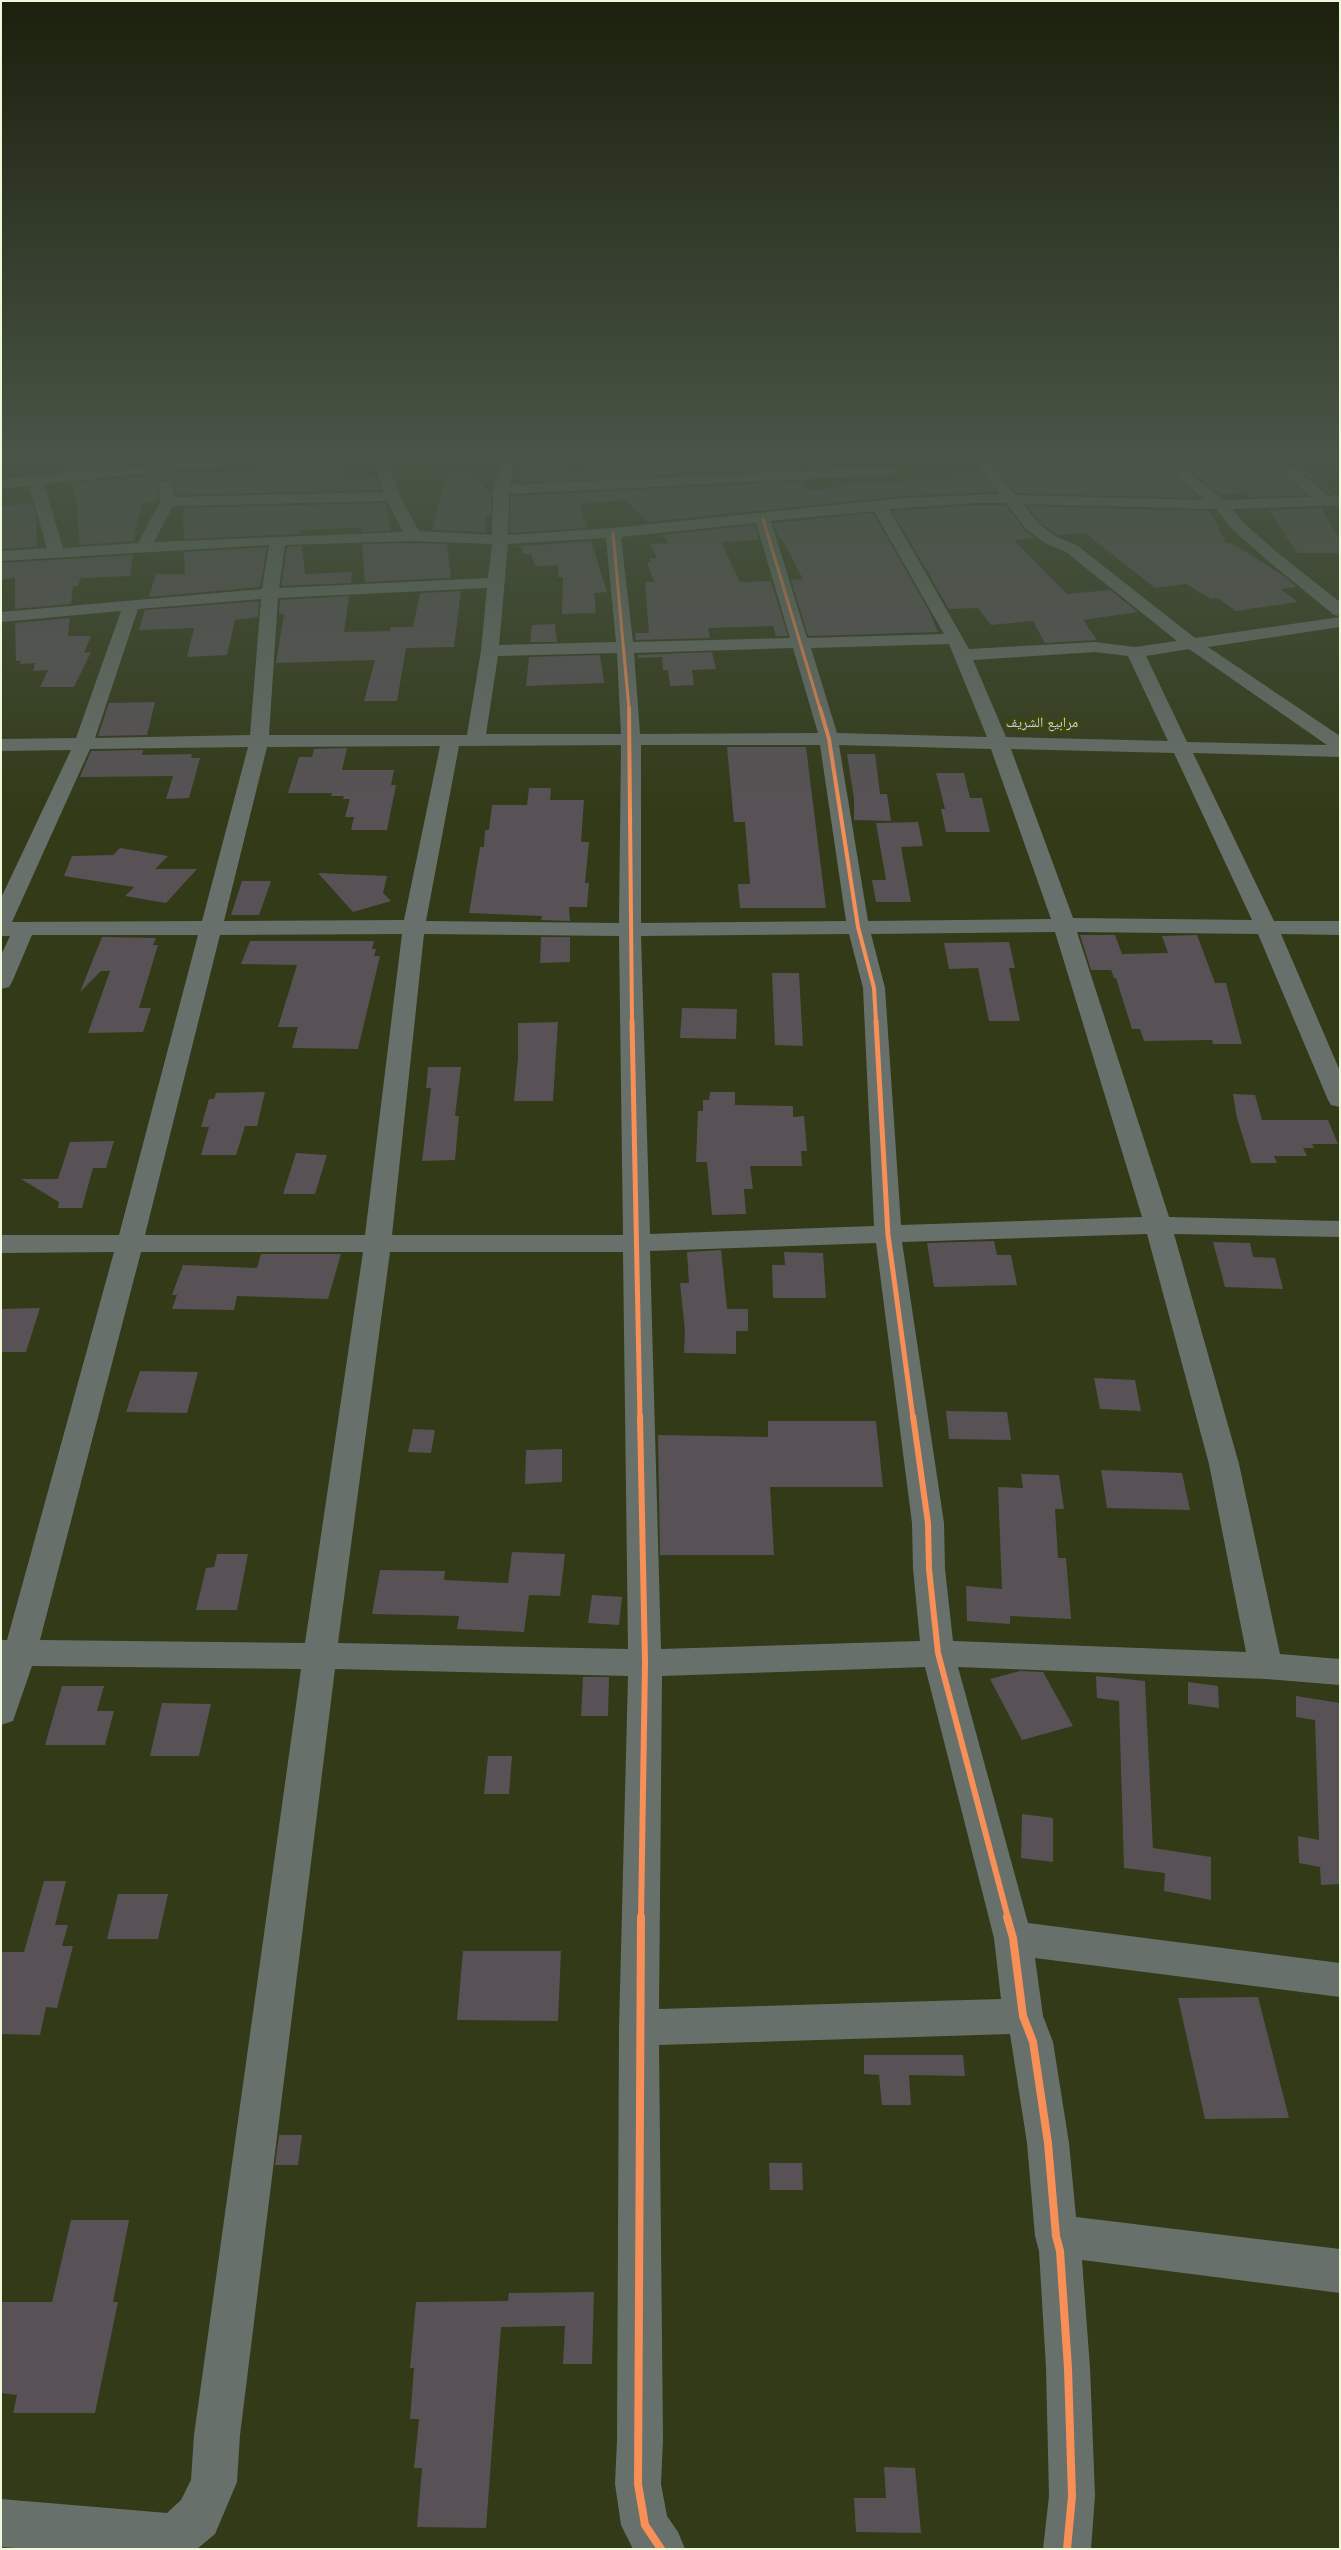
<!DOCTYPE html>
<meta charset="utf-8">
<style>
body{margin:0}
#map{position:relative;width:1341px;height:2550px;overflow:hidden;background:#323a17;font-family:Inter,sans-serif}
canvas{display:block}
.frame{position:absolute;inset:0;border:2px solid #eef9d9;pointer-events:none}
</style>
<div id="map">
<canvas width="1341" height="2550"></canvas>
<div class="frame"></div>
</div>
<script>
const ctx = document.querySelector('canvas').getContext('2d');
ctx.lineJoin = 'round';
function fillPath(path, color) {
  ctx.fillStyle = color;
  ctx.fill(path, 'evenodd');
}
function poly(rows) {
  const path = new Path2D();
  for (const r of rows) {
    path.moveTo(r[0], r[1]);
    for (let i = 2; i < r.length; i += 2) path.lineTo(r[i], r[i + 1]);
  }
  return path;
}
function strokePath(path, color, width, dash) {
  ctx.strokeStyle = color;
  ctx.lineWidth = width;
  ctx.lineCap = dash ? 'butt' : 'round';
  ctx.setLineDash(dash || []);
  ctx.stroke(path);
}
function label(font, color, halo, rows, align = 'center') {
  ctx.font = font + ' Inter,"Noto Naskh Arabic",sans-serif';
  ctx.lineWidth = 5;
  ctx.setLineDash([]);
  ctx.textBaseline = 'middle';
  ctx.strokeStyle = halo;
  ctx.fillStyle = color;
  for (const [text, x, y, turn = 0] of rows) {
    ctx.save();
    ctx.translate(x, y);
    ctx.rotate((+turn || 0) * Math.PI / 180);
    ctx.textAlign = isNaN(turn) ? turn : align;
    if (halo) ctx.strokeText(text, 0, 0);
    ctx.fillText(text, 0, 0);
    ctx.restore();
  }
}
fillPath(poly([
 [67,462,166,462,69,471],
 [285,462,318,462,318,464,340,463,343,480,376,476,380,490,177,495,173,480,162,479,157,484,158,502,141,504,141,514,138,514,134,541,80,545,76,500,71,483,192,471,192,474,257,472,255,464],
 [522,462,561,462,572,471,631,465,633,467,682,465,681,462,793,462,796,470,519,483],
 [1135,462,1158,462,1199,498,1016,493,998,471],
 [1178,462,1217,462,1221,464,1251,462,1263,469,1275,468,1306,495,1251,497,1248,492,1221,495],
 [1295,466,1302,466,1335,494,1330,494],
 [468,470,489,492,491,492,491,515,486,516,485,532,432,530,447,473],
 [980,472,995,492,903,496,648,522,625,500,580,504,587,528,510,533,511,496,801,481,806,491,842,487,842,482,883,483,948,477,946,475],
 [32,503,36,515,37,547,1,549,1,506],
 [386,503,391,531,361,532,361,528,300,530,301,534,184,539,183,508],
 [975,505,1005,505,1026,531,1035,538,1014,540,1067,594,1110,590,1138,612,1083,620,1097,640,1045,643,1033,621,991,625,978,608,949,609,892,511],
 [1027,506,1210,511,1226,543,1232,543,1285,577,1297,587,1280,589,1298,602,1235,611,1218,598,1211,599,1186,584,1155,588,1085,533,1058,535,1040,523],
 [1321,508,1340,539,1340,553,1297,553,1269,510],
 [873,513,929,611,938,632,808,636,791,580,803,579,782,539,779,539,773,523],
 [755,525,759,540,721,542,740,582,771,581,788,636,776,636,773,626,708,628,710,638,636,640,635,633,649,633,645,582,654,582,647,562,651,562,649,558,657,558,650,544,669,543,661,535],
 [591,541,607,592,594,593,596,613,562,614,563,577,558,577,558,565,535,566,531,554,523,554,521,547,510,547],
 [413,543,447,544,451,578,365,582,362,544],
 [302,546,305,574,352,572,351,583,281,586,287,547],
 [267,547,260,587,149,597,156,574,185,574,184,552],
 [133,555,130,576,83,578,82,575,78,586,73,586,71,604,15,609,15,578,1,580,1,563],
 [461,591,454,647,406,648,397,701,364,701,375,660,276,663,284,614,279,614,280,600,349,596,344,632,390,631,391,627,413,627,420,593],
 [259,601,258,617,235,620,227,655,187,657,194,628,139,630,145,610],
 [70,618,68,636,91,636,84,653,91,652,74,687,40,687,48,670,33,671,35,663,20,664,21,661,16,661,15,623],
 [555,624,557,642,530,642,532,625],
 [712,652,716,669,692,670,694,685,670,686,668,670,663,670,662,657,638,658,638,655],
 [600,655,604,683,526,686,529,657],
 [155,702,147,735,98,736,109,703],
 [727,747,806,747,826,908,740,908,738,884,750,884,745,822,734,822],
 [347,748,342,770,394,770,391,785,396,785,387,830,351,830,354,817,345,817,350,799,343,799,344,796,331,796,332,793,288,793,299,757,312,757,314,749],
 [143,750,142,755,192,754,191,758,200,758,189,798,166,799,173,776,80,777,91,751],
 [847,754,875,754,880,794,887,794,891,821,854,820,854,798],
 [936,773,964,773,970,798,982,798,990,832,946,832,941,809,945,809],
 [529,788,551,788,550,800,584,800,581,842,589,842,585,883,589,883,587,907,569,907,570,921,541,920,542,916,469,913,480,847,484,847,485,830,489,830,492,805,527,805],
 [918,822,923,846,901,847,911,902,876,902,872,880,886,880,876,823],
 [120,848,168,856,155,869,197,869,166,903,125,896,134,887,64,876,72,856,113,855],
 [318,873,387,876,383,893,391,901,353,912],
 [242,881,271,881,259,915,231,915],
 [1080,935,1115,935,1122,954,1168,953,1162,936,1197,935,1215,983,1226,983,1242,1044,1213,1044,1212,1040,1144,1041,1140,1029,1132,1029,1116,978,1114,978,1111,970,1091,970],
 [102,937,156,938,153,945,158,945,139,1008,151,1008,143,1032,88,1033,110,971,101,971,80,992],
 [541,937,570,937,570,962,540,963],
 [250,941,374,941,372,949,376,949,374,956,380,956,358,1049,292,1048,298,1027,278,1027,297,965,241,964],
 [1009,942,1015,968,1009,968,1020,1021,989,1021,978,968,949,969,944,943],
 [772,973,799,973,803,1046,775,1045],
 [682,1008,737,1009,736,1039,680,1038],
 [558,1022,553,1101,514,1101,518,1058,518,1023],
 [428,1067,461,1067,455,1116,459,1116,455,1160,422,1161,431,1088,426,1088],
 [265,1092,257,1126,245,1126,236,1155,201,1155,209,1127,201,1127,209,1099,214,1099,216,1093],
 [710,1092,735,1092,735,1105,793,1106,793,1117,804,1116,807,1151,801,1151,802,1166,750,1166,753,1189,744,1189,746,1214,712,1215,707,1162,696,1162,698,1111,703,1111,703,1100,709,1100],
 [1233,1094,1255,1095,1262,1120,1328,1120,1338,1144,1312,1144,1314,1148,1303,1148,1307,1156,1274,1156,1277,1163,1251,1163,1237,1118],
 [114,1141,106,1168,93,1168,82,1208,58,1208,59,1202,21,1179,58,1179,70,1142],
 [296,1153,327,1155,315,1194,283,1194],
 [994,1241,997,1255,1011,1255,1017,1285,934,1287,927,1243],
 [1213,1242,1250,1243,1253,1257,1275,1258,1283,1289,1225,1287],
 [721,1250,727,1309,748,1309,748,1331,736,1331,736,1354,684,1353,685,1331,680,1283,689,1283,687,1252],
 [784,1252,823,1253,826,1298,773,1298,772,1265,785,1265],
 [261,1254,341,1254,328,1299,237,1296,234,1310,172,1309,177,1295,172,1295,183,1265,257,1268],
 [40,1308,26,1352,1,1352,1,1309],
 [140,1371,198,1372,187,1413,126,1412],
 [1094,1378,1135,1380,1141,1411,1100,1409],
 [946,1411,1007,1412,1011,1440,949,1439],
 [768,1421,876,1421,883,1487,770,1487,774,1555,660,1555,658,1435,768,1437],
 [413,1429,435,1430,431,1453,408,1452],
 [562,1449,562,1482,525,1484,526,1450],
 [1101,1470,1182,1473,1190,1510,1107,1508],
 [1021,1474,1059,1475,1064,1509,1055,1509,1058,1558,1066,1558,1071,1619,1010,1616,1010,1624,967,1621,966,1586,1002,1589,998,1487,1023,1488],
 [512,1552,565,1554,560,1596,529,1595,524,1632,457,1629,459,1616,372,1614,380,1570,445,1571,444,1580,508,1583],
 [217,1554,248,1554,237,1610,196,1610,206,1568,214,1567],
 [592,1595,622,1597,619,1625,588,1623],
 [1020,1671,1043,1672,1073,1726,1022,1740,990,1679],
 [1096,1676,1145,1681,1153,1848,1211,1857,1211,1900,1164,1891,1165,1873,1124,1868,1119,1701,1097,1698],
 [583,1677,609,1677,608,1716,581,1716],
 [1188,1682,1218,1686,1219,1708,1188,1704],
 [62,1686,104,1686,97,1711,114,1711,105,1745,45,1745],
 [1296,1696,1340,1703,1340,1884,1321,1885,1320,1867,1299,1863,1298,1836,1319,1840,1315,1720,1296,1717],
 [162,1703,211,1704,199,1756,150,1756],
 [488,1756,512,1756,509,1794,484,1794],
 [1022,1814,1053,1818,1053,1862,1021,1858],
 [44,1881,66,1881,55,1925,68,1925,62,1946,73,1946,57,2008,46,2007,40,2035,1,2034,1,1952,24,1952],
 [118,1894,168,1894,158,1939,107,1939],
 [463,1951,561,1951,558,2021,457,2020],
 [1258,1997,1289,2118,1205,2119,1178,1998],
 [864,2055,963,2055,965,2076,909,2075,911,2105,882,2105,879,2075,864,2074],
 [279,2135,302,2135,298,2165,275,2165],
 [769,2163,802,2163,803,2190,770,2190],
 [71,2220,129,2220,113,2302,118,2302,95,2413,13,2413,17,2395,1,2393,1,2302,52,2302],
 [594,2292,592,2364,563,2364,565,2326,501,2327,486,2528,417,2527,422,2468,414,2468,419,2419,410,2419,414,2368,410,2368,416,2302,508,2301,509,2293],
 [884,2467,915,2468,921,2533,856,2532,854,2498,886,2498]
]), '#585256');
fillPath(poly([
 [181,462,228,462,221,466,44,484,63,548,138,543,160,502,159,484,162,481,172,481,175,497,383,492,374,462,388,462,400,496,419,531,492,535,493,490,501,462,515,462,510,485,889,467,896,471,889,475,509,494,508,535,613,528,903,498,999,494,974,462,1024,462,1022,465,1017,466,993,467,1015,495,1204,500,1160,462,1176,462,1224,500,1311,497,1271,462,1287,462,1329,496,1340,495,1340,505,1232,509,1245,524,1279,554,1340,602,1340,616,1334,615,1267,560,1233,530,1216,509,1023,504,1039,524,1057,537,1078,546,1195,638,1340,617,1340,627,1208,647,1340,736,1340,757,1193,753,1274,921,1340,921,1340,935,1281,934,1340,1071,1340,1107,1331,1105,1328,1100,1258,934,1077,932,1169,1217,1340,1221,1340,1237,1174,1234,1239,1464,1280,1654,1340,1659,1340,1685,1266,1679,958,1667,1028,1923,1340,1963,1340,1997,1035,1958,1043,2016,1053,2042,1069,2143,1076,2217,1340,2249,1340,2293,1082,2260,1090,2368,1095,2496,1091,2549,1043,2549,1049,2496,1046,2368,1039,2251,1035,2236,1027,2143,1010,2034,659,2045,663,2440,661,2484,667,2516,678,2532,685,2549,633,2549,621,2525,615,2484,617,2440,619,2028,628,1676,335,1669,240,2435,237,2482,215,2534,197,2549,28,2549,1,2547,1,2499,167,2513,181,2500,191,2480,194,2435,301,1669,32,1666,13,1721,1,1725,1,1640,7,1640,114,1252,1,1253,1,1235,119,1235,198,935,32,935,12,982,9,987,1,989,1,955,10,936,1,936,1,898,71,750,1,751,1,739,76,738,121,611,1,622,1,612,262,589,269,545,1,561,1,551,47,548,29,486,1,488,1,479,181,462],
 [387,501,403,532,154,542,173,506,387,501],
 [975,503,1006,503,1027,530,1045,543,1066,552,1177,641,1135,647,1095,642,969,649,889,509,975,503],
 [874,511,944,634,807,638,771,521,874,511],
 [756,523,790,638,633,642,621,537,756,523],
 [606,538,616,642,499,645,508,544,606,538],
 [413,541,492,544,488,578,279,588,285,545,413,541],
 [487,588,481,651,467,735,269,735,278,598,487,588],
 [261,599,250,735,95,738,138,609,261,599],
 [949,644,987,737,837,733,811,648,949,644],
 [793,648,818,733,640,734,634,653,793,648],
 [1189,649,1327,745,1187,742,1146,656,1189,649],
 [1095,652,1128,656,1168,741,1006,737,973,660,1095,652],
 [617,653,621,734,486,734,498,656,617,653],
 [621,745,619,923,426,921,459,746,621,745],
 [641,745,820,745,846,921,641,923,641,745],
 [839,745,991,749,1051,919,868,921,839,745],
 [440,746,404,920,224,921,267,747,440,746],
 [248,747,202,921,12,922,90,749,248,747],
 [1011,749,1174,753,1252,920,1073,918,1011,749],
 [1055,932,1142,1217,901,1225,885,988,871,934,1055,932],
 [402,934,365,1235,145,1235,220,935,402,934],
 [424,934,619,936,623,1235,392,1235,424,934],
 [849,934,863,988,874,1226,650,1234,641,936,849,934],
 [1147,1234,1209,1464,1246,1652,953,1641,945,1569,944,1523,902,1242,1147,1234],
 [876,1243,912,1523,913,1569,920,1641,661,1649,650,1251,876,1243],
 [141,1252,363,1252,305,1643,40,1640,141,1252],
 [390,1252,623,1252,628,1649,338,1643,390,1252],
 [925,1667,994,1938,1001,1999,659,2009,662,1676,925,1667]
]), '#68706b');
strokePath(poly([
 [763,519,820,709],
 [613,533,629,709]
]), '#f78f57', 3);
strokePath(poly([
 [629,708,632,1022],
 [820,708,829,739,858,927,874,988,876,1022]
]), '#f78f57', 4);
strokePath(poly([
 [632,1021,640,1418],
 [876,1021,888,1235,913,1418]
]), '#f78f57', 5);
strokePath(poly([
 [640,1416,645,1663,641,1918],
 [913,1416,928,1523,929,1569,938,1653,1008,1918]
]), '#f78f57', 6);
strokePath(poly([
 [641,1917,638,2484,645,2525,661,2549],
 [1007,1917,1013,1938,1023,2016,1033,2042,1048,2143,1056,2236,1060,2251,1068,2368,1072,2496,1067,2549]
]), '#f78f57', 8);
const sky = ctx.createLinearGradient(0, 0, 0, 819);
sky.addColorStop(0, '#1c200d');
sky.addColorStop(0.56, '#495547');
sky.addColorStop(1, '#49554700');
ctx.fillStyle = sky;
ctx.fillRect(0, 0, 1341, 819);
label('14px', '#d8c2fa', '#3a4908', [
 ["مرابيع الشريف",1042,723]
]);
</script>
